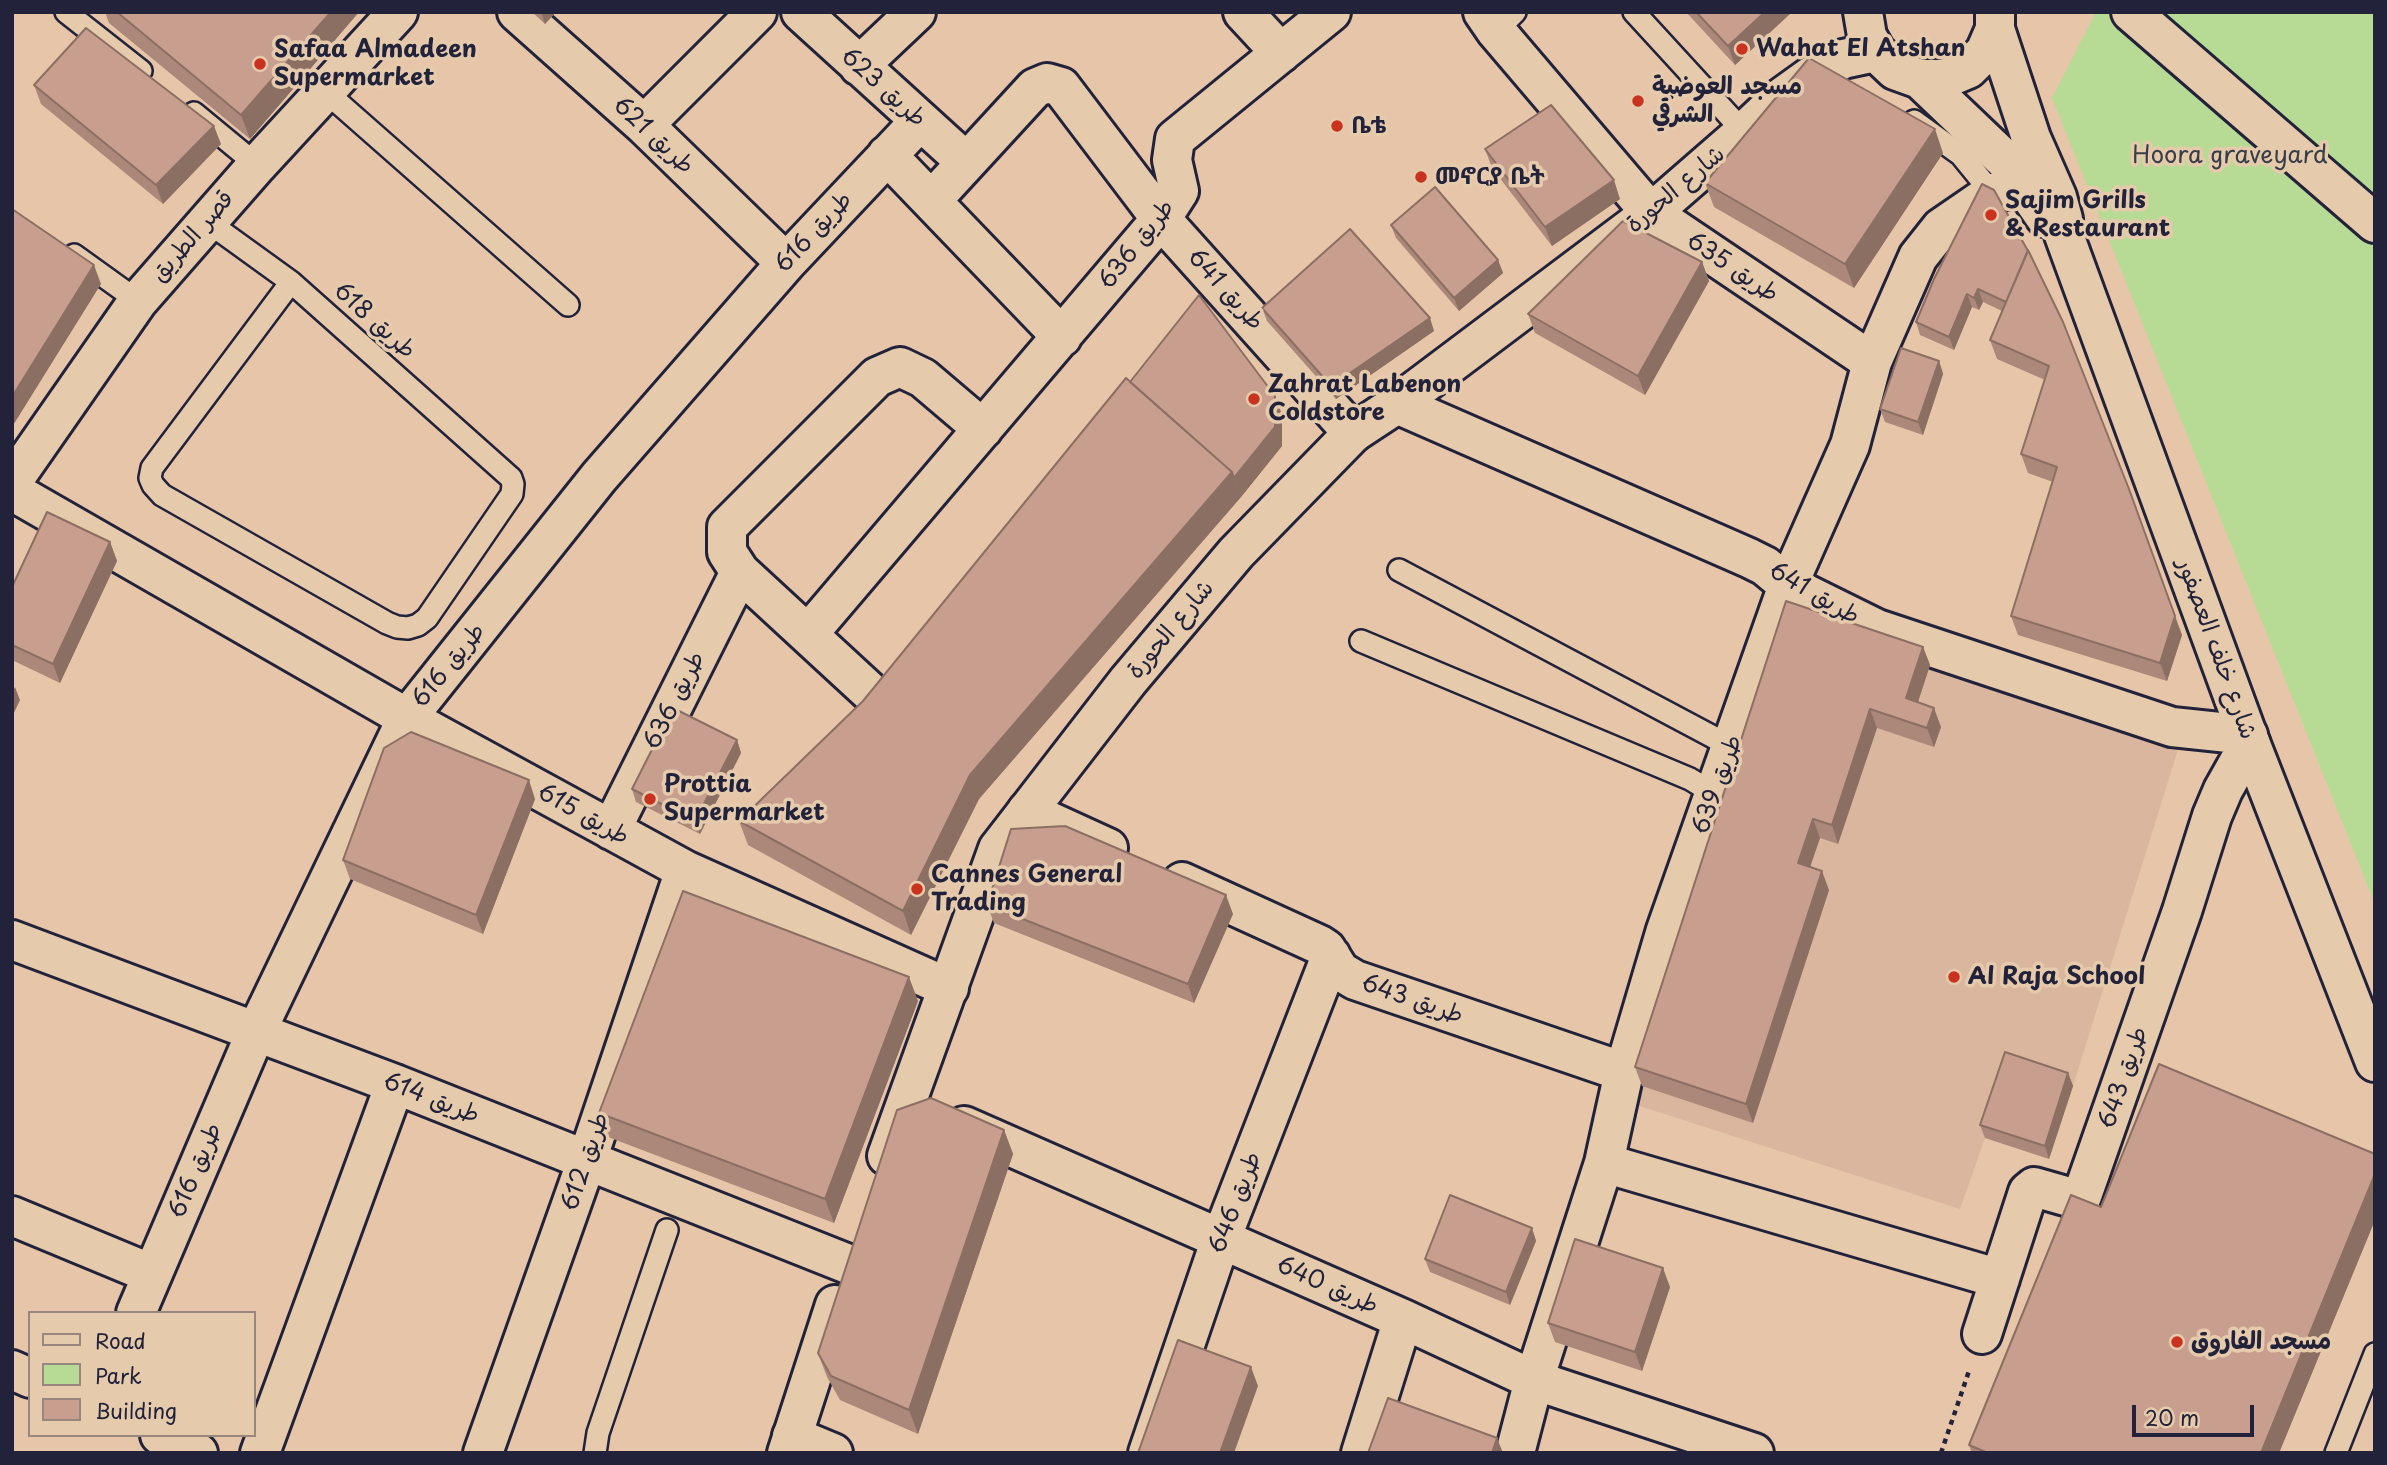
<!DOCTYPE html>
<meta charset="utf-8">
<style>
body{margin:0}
#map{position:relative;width:2387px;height:1465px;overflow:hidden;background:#e7c5a8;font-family:"Playpen Sans",sans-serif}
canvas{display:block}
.frame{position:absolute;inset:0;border:14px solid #22223b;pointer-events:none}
.legend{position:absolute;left:28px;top:1311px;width:228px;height:126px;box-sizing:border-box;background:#e5caac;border:2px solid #97877f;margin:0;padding:9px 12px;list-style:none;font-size:21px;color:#22223b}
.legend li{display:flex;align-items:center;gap:14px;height:35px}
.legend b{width:35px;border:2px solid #97877f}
.scale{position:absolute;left:2132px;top:1405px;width:122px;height:32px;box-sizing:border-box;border:4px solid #22223b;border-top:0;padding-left:9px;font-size:21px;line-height:24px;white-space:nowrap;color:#22223b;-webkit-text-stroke:5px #e5caac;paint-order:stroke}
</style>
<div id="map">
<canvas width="2387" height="1465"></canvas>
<div class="frame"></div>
<ul class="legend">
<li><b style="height:9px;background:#e5caac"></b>Road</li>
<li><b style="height:19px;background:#b7db95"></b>Park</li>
<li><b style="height:19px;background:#c89e8e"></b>Building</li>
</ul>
<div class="scale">20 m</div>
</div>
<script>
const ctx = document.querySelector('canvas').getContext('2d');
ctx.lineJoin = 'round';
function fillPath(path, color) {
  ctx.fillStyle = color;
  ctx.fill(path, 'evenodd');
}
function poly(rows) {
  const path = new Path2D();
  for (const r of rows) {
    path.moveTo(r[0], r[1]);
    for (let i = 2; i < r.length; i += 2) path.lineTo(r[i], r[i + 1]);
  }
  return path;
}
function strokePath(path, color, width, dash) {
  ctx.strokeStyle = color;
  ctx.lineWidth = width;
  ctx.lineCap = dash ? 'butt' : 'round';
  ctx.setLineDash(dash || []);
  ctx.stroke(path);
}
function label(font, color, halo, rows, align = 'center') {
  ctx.font = font + ' "Playpen Sans","Playpen Sans Arabic","Noto Sans Ethiopic",sans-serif';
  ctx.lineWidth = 7;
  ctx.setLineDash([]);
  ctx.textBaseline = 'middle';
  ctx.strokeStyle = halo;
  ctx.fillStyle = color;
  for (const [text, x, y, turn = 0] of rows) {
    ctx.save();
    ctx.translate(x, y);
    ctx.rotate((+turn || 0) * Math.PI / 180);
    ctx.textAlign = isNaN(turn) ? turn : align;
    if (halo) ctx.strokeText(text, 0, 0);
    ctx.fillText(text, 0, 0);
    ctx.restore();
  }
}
fillPath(poly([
 [1788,612,2181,740,2073,1086,1985,1138,1960,1209,1627,1102],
 [1793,620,1934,746,1877,728,1838,843,1820,838,1805,882]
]), '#dab69e');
fillPath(poly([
 [2096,12,2375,12,2375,904,2052,98]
]), '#b7db95');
const lane = poly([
 [66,12,141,71],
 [1634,12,1744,132],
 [1496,31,1515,12],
 [326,92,568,305],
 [194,113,257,165],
 [1914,121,1961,155,1992,193],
 [208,222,291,282,511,478,513,484,512,494,427,618,418,625,408,628,397,627,387,623,162,495,153,485,150,478,152,468,291,282],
 [74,255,138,301],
 [1399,570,1732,747],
 [1361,641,1690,779,1713,793],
 [595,1453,598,1433,667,1230],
 [2336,1453,2375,1354]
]);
const street = poly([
 [517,12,644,125,786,263],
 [801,12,966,162],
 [1243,12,1281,53],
 [1483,12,1496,31,1651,213,1872,362],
 [2131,12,2375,223],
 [859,66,916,12],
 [644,125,757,12],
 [887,155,1062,337],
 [932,200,1035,88,1047,83,1061,87,1161,219,1353,433],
 [1397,404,1749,558,1765,566,1788,585,1877,629,2172,727,2248,735],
 [12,491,407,718,685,870,949,988],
 [808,634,1161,219,1179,191,1172,160,1175,139,1331,12],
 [882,703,740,572,727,552,727,527,877,377,900,367,923,378,983,429],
 [1027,811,1108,848],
 [611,830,740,572],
 [1182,882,1320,945,1326,949,1340,971,1355,980,1624,1072],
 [12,940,395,1084,848,1264],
 [964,1126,1403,1319,1534,1380,1754,1453],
 [1604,1163,2000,1279],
 [12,1216,152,1274],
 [136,1313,256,1032,407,718,599,477,786,263,920,121],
 [1982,1334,2028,1192,2034,1187,2076,1199,2082,1196,2182,911,2212,816,2223,790,2250,742],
 [12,1370,30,1378],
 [160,1435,198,1453],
 [792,1436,833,1453],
 [260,1453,395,1084],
 [483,1453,587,1160,685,870],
 [1148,1453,1221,1239,1331,956],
 [1361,1453,1403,1319],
 [1515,1453,1534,1380,1604,1163,1624,1072,1666,930,1788,585,1850,445,1872,362,1918,257,1941,228,1992,193,2025,186]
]);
const secondary = poly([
 [1863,12,1867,36,1876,52,1895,70,1920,79,1944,79,1968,69,1985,52,1995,29,1995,14],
 [1995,29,2031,138,2057,197,2063,219,2064,235,2250,742,2375,1062],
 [1920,79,2007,162,2045,217],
 [12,482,138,301,257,165,398,12],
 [887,1156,998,849,1128,681,1236,553,1353,433,1397,404,1651,213,1744,132,1778,100,1810,77,1843,59,1876,52],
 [787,1453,835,1305]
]);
strokePath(lane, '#22223b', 26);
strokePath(street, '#22223b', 44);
strokePath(secondary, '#22223b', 44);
strokePath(poly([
 [1941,1453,1969,1371]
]), '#22223b', 4.5, [5, 5]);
strokePath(lane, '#e5caac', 21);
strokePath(street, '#e5caac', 38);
strokePath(secondary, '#e5caac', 38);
fillPath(poly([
 [105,12,359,12,250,139,109,23],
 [532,12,556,12,545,24],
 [1686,12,1792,12,1735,65],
 [34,85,221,144,163,204,41,104],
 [1485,149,1620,199,1552,246,1492,168],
 [1943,153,1854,288,1714,207,1705,183],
 [1982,184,2182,635,2167,681,2018,635,2011,616,2053,482,2028,473,2021,454,2045,380,1997,359,1990,340,2002,311,1983,302,1979,310,1972,307,1954,350,1920,335,1916,322],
 [1391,225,1498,260,1503,273,1459,311,1396,238],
 [1702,262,1709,281,1645,395,1535,333,1528,314],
 [1262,308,1434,331,1336,399,1267,321],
 [1939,361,1943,374,1923,435,1885,422,1880,409],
 [1130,382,1275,396,1282,415,1282,446,1241,497,979,799,911,935,748,845,739,821,863,701],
 [110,542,117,561,60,683,12,660,12,587],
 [1786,601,1923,647,1930,665,1918,702,1941,727,1934,747,1877,728,1838,844,1820,838,1810,867,1829,890,1753,1123,1642,1086,1635,1067],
 [737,740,741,753,700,834,636,802,632,789],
 [535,799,483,934,350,879,343,860],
 [987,905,1233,914,1194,1003,994,923],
 [918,1001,834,1223,608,1137,599,1113],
 [2068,1073,2073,1086,2049,1159,1985,1138,1980,1125],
 [1004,1130,1013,1154,918,1434,840,1400,827,1377,818,1353],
 [2375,1154,2375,1220,2279,1453,1972,1453,1969,1445,2101,1207],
 [1532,1228,1536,1241,1510,1305,1430,1272,1425,1259],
 [1670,1287,1642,1371,1555,1342,1548,1323]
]), '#ac887a');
fillPath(poly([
 [331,12,359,12,250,139,241,115],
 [541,12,556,12,545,24],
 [1765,12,1792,12,1735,65,1728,46],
 [214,126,221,144,163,204,156,185],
 [1935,129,1943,153,1854,288,1845,264],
 [1614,180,1620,199,1552,246,1545,227],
 [1498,260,1503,273,1459,311,1454,298],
 [1702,262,1709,281,1645,395,1638,376],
 [94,265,101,284,12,427,12,397],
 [1978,289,1983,302,1979,310,1974,298],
 [1967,294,1972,307,1954,350,1949,337],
 [1430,318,1434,331,1336,399,1331,386],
 [1939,361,1943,374,1923,435,1918,422],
 [1275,396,1282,415,1282,446,1241,497,1234,478],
 [1232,472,1241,497,979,799,911,935,903,911,970,775],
 [2136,508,2182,635,2167,681,2160,663],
 [110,542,117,561,60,683,53,664],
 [1923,647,1930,665,1913,717,1906,698],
 [15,687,20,700,12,717,12,693],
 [1934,708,1941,727,1934,747,1927,728],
 [1870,709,1877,728,1838,844,1832,825],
 [737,740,741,753,700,834,695,821],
 [529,780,535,799,483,934,476,915],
 [1813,819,1820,838,1805,882,1798,863],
 [1822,871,1829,890,1753,1123,1746,1104],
 [1226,895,1233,914,1194,1003,1188,984],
 [909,977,918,1001,834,1223,825,1199],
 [2068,1073,2073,1086,2049,1159,2045,1146],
 [1004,1130,1013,1154,918,1434,909,1410],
 [2375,1174,2375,1220,2279,1453,2261,1453],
 [1532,1228,1536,1241,1510,1305,1506,1292],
 [1663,1268,1670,1287,1642,1371,1635,1352],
 [1251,1367,1258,1386,1234,1453,1220,1453],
 [1497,1438,1503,1453,1492,1453]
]), '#8c6f63');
const building = poly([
 [117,12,331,12,241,115,117,12],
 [1696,12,1765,12,1728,46,1696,12],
 [86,28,214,126,156,185,34,85,86,28],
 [1809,58,1935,129,1845,264,1705,183,1809,58],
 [1551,105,1614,180,1545,227,1485,149,1551,105],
 [1982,184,1994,190,2028,251,2006,302,1978,289,1974,298,1967,294,1949,337,1916,322,1934,279,1982,184],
 [1435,187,1498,260,1454,298,1391,225,1435,187],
 [12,209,94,265,12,397,12,209],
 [1623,221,1702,262,1638,376,1528,314,1623,221],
 [1350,229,1430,318,1331,386,1262,308,1350,229],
 [2028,250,2063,322,2129,489,2175,616,2160,663,2011,616,2057,467,2021,454,2049,366,1990,340,2028,250],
 [1199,295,1275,396,1275,427,1234,478,1232,472,1130,382,1199,295],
 [1901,348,1939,361,1918,422,1880,409,1901,348],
 [1126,378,1232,472,970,775,903,911,739,821,863,701,1126,378],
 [47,512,110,542,53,664,12,645,12,587,47,512],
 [1786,601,1923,647,1906,698,1934,708,1927,728,1870,709,1832,825,1813,819,1798,863,1822,871,1746,1104,1635,1067,1786,601],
 [673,708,737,740,695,821,632,789,673,708],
 [411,732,529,780,476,915,343,860,384,748,411,732],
 [1065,826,1226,895,1188,984,987,905,1011,829,1065,826],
 [683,891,909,977,825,1199,599,1113,683,891],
 [2005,1052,2068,1073,2045,1146,1980,1125,2005,1052],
 [2159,1064,2375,1154,2375,1174,2261,1453,1988,1453,1969,1445,2071,1195,2101,1207,2159,1064],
 [931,1098,1004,1130,909,1410,831,1376,818,1353,897,1110,931,1098],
 [1450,1195,1532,1228,1506,1292,1425,1259,1450,1195],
 [1575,1239,1663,1268,1635,1352,1548,1323,1575,1239],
 [1178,1340,1251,1367,1220,1453,1138,1453,1178,1340],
 [1388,1398,1497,1438,1492,1453,1368,1453,1388,1398]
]);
fillPath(building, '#c89e8e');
strokePath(building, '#8c6f63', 2);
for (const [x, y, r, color] of [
 [1742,49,7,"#c8321e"],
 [260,64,7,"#c8321e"],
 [1638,101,7,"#c8321e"],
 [1337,126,7,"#c8321e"],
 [1421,177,7,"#c8321e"],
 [1991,215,7,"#c8321e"],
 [1254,399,7,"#c8321e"],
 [650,799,7,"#c8321e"],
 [917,889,7,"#c8321e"],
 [1954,977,7,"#c8321e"],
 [2177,1342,7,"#c8321e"]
]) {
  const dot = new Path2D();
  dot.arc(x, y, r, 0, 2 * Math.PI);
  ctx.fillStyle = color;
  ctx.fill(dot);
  strokePath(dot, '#e5caac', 2.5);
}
label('bold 24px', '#22223b', '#e5caac', [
 ["Wahat El Atshan",1756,49],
 ["Safaa Almadeen",274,50],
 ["Supermarket",274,78],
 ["مسجد العوضية",1652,87],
 ["الشرقي",1652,115],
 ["ቤቴ",1351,126],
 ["መኖርያ ቤት",1435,177],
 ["Sajim Grills",2005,201],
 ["& Restaurant",2005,229],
 ["Zahrat Labenon",1268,385],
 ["Coldstore",1268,413],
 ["Prottia",664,785],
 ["Supermarket",664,813],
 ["Cannes General",931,875],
 ["Trading",931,903],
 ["Al Raja School",1968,977],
 ["مسجد الفاروق",2191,1342]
], 'left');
label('24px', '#22223b', '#e5caac', [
 ["طريق 623",883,88,42],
 ["طريق 621",653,136,43],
 ["شارع الحورة",1676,190,-40],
 ["طريق 616",814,233,-47],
 ["قصر الطريق",193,237,-49],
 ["طريق 636",1137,245,-52],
 ["طريق 635",1732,268,34],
 ["طريق 641",1225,290,48],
 ["طريق 618",374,321,42],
 ["طريق 641",1814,594,30],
 ["شارع الحورة",1171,630,-50],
 ["شارع خلف العصفور",2216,649,70],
 ["طريق 616",449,666,-51],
 ["طريق 636",675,701,-63],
 ["طريق 639",1718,785,-70],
 ["طريق 615",583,815,29],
 ["طريق 643",1412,1000,19],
 ["طريق 643",2124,1078,-71],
 ["طريق 614",431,1099,21],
 ["طريق 612",586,1162,-71],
 ["طريق 616",196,1171,-67],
 ["طريق 646",1236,1203,-69],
 ["طريق 640",1327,1286,24]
]);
label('24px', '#383e48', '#e5caac', [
 ["Hoora graveyard",2230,156]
]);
</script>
